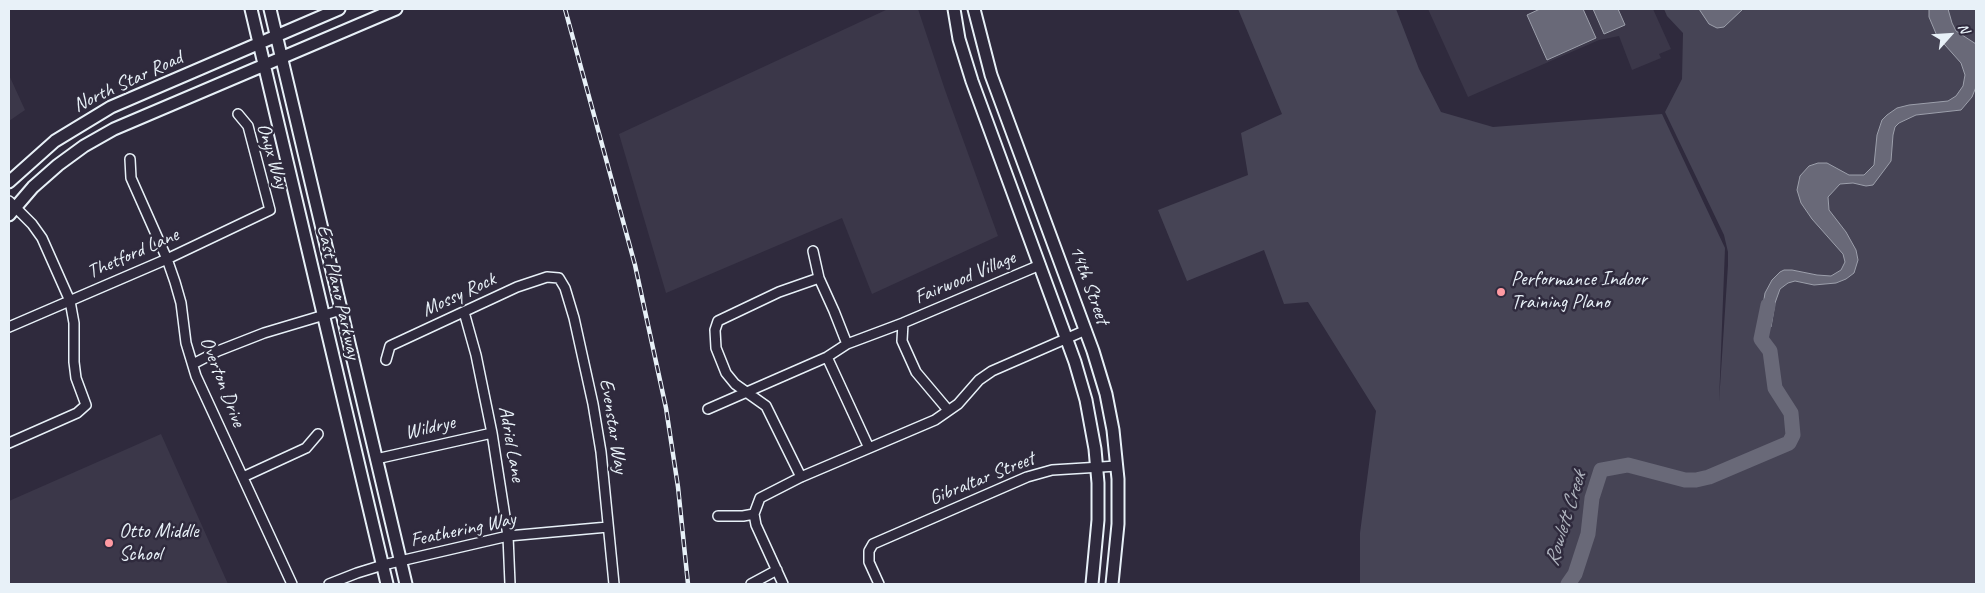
<!DOCTYPE html>
<style>
body{margin:0}
#map{position:relative;width:1985px;height:593px;overflow:hidden;background:#2f2a3d;font-family:Caveat,sans-serif}
canvas{display:block}
.frame{position:absolute;inset:0;border:10px solid #e8f1f8;pointer-events:none}
.north{position:absolute;left:1925px;top:10px;width:50px;height:50px;-webkit-text-stroke:4px #2f2a3d;paint-order:stroke;rotate:64deg;font-size:14px;font-weight:700;line-height:20px;text-align:center;color:#e8f1f8}
.north::after{content:'';display:block;margin:auto;width:18px;height:22px;background:#e8f1f8;clip-path:polygon(50% 0,100% 100%,50% 72%,0 100%)}
</style>
<div id="map">
<canvas width="1985" height="593"></canvas>
<div class="frame"></div>
<div class="north">N</div>
</div>
<script>
const ctx = document.querySelector('canvas').getContext('2d');
ctx.lineJoin = 'round';
function fillPath(path, color) {
  ctx.fillStyle = color;
  ctx.fill(path, 'evenodd');
}
function poly(rows) {
  const path = new Path2D();
  for (const r of rows) {
    path.moveTo(r[0], r[1]);
    for (let i = 2; i < r.length; i += 2) path.lineTo(r[i], r[i + 1]);
  }
  return path;
}
function strokePath(path, color, width, dash) {
  ctx.strokeStyle = color;
  ctx.lineWidth = width;
  ctx.lineCap = dash ? 'butt' : 'round';
  ctx.setLineDash(dash || []);
  ctx.stroke(path);
}
function label(font, color, halo, rows, align = 'center') {
  ctx.font = font + ' Caveat,sans-serif';
  ctx.lineWidth = 5;
  ctx.setLineDash([]);
  ctx.textBaseline = 'middle';
  ctx.strokeStyle = halo;
  ctx.fillStyle = color;
  for (const [text, x, y, turn = 0] of rows) {
    ctx.save();
    ctx.translate(x, y);
    ctx.rotate((+turn || 0) * Math.PI / 180);
    ctx.textAlign = isNaN(turn) ? turn : align;
    if (halo) ctx.strokeText(text, 0, 0);
    ctx.fillText(text, 0, 0);
    ctx.restore();
  }
}
fillPath(poly([
 [888,9,918,9,945,90,998,236,872,294,842,218,666,293,619,134],
 [1428,9,1653,9,1671,49,1659,54,1661,58,1632,70,1619,36,1599,40,1468,97],
 [9,75,25,110,9,121],
 [161,434,228,584,9,584,9,501]
]), '#3b3749');
fillPath(poly([
 [1238,9,1396,9,1419,69,1441,112,1493,127,1662,114,1725,248,1719,402,1728,265,1728,252,1724,235,1665,112,1682,79,1683,33,1667,16,1664,9,1976,9,1976,584,1360,584,1360,533,1376,411,1308,302,1284,304,1264,250,1187,281,1158,210,1248,175,1241,133,1282,114]
]), '#464455');
const water = poly([
 [1540,9,1583,9,1596,38,1547,60,1527,15,1540,9],
 [1593,9,1618,9,1625,25,1604,34,1593,9],
 [1699,9,1743,9,1724,27,1717,28,1709,24,1699,9],
 [1929,9,1948,9,1952,23,1956,31,1976,44,1976,87,1972,97,1961,110,1916,115,1899,123,1895,127,1893,135,1891,161,1873,185,1866,186,1853,183,1840,184,1828,197,1829,210,1846,232,1856,250,1858,260,1854,273,1846,279,1836,283,1814,285,1795,281,1788,283,1780,289,1775,303,1771,327,1760,324,1765,293,1772,280,1780,272,1784,270,1792,270,1817,275,1831,276,1841,270,1845,262,1843,254,1812,219,1801,203,1797,190,1800,176,1809,166,1818,163,1827,163,1849,175,1864,175,1874,165,1877,135,1882,120,1887,115,1897,108,1909,105,1948,101,1956,96,1963,86,1965,75,1961,63,1937,36,1929,17,1929,9]
]);
fillPath(water, '#696978');
strokePath(water, '#9c9fab', 1);
strokePath(poly([
 [1568,584,1575,574,1588,534,1592,498,1601,470,1628,465,1685,480,1696,480,1709,477,1789,443,1793,435,1791,413,1775,388,1770,351,1761,339,1768,305]
]), '#696978', 15);
const minor = poly([
 [130,159,131,178,167,259,175,282,181,303,186,343,196,376,292,584],
 [9,201,32,224,42,238,70,301,74,323,74,362,76,378,86,405,77,413,9,443],
 [813,251,819,278,834,311,847,344],
 [464,312,476,355,492,433,508,536,510,584],
 [903,323,902,341,916,372,948,410],
 [9,327,167,259,270,210,248,126,238,114],
 [827,357,869,448],
 [386,360,390,346,517,287,547,277,559,278,565,288,574,318,593,404,601,452,614,584],
 [193,364,218,351,264,333,341,310],
 [708,409,827,357,847,344,903,323,1040,265],
 [376,459,492,433],
 [243,477,306,448,318,434],
 [801,477,766,406,735,384,726,373,716,348,715,330,718,321,779,292,819,278],
 [718,516,743,516,754,514],
 [329,584,357,573,383,565,508,536,608,527],
 [751,584,777,570],
 [783,584,756,525,754,514,760,498,801,477,935,420,958,404,979,380,992,371,1086,330],
 [879,584,869,562,869,551,873,544,1027,477,1052,470,1117,466]
]);
const major = poly([
 [251,9,387,584],
 [270,9,406,584],
 [954,9,959,39,972,81,1075,362,1086,400,1095,449,1098,483,1098,520,1092,584],
 [974,9,991,75,1093,351,1106,394,1113,430,1118,479,1118,524,1112,584],
 [9,182,55,141,111,107,339,9],
 [9,215,33,187,58,165,84,146,114,129,396,9]
]);
strokePath(minor, '#e8f1f8', 12);
strokePath(major, '#e8f1f8', 15);
strokePath(minor, '#2f2a3d', 9);
strokePath(major, '#2f2a3d', 11);
const rail = poly([
 [565,9,635,265,666,408,678,487,688,584]
]);
strokePath(rail, '#e8f1f8', 4.5);
strokePath(rail, '#2f2a3d', 2.5, [8]);
for (const [x, y, r, color] of [
 [1501,292,5,"#ff9aa2"],
 [109,543,5,"#ff9aa2"]
]) {
  const dot = new Path2D();
  dot.arc(x, y, r, 0, 2 * Math.PI);
  ctx.fillStyle = color;
  ctx.fill(dot);
  strokePath(dot, '#2f2a3d', 2);
}
label('20px', '#e8f1f8', '#2f2a3d', [
 ["North Star Road",128,82,-25],
 ["Onyx Way",272,156,73],
 ["Thetford Lane",133,254,-24],
 ["Fairwood Village",965,278,-23],
 ["14th Street",1089,285,70],
 ["East Plano Parkway",338,292,77],
 ["Mossy Rock",459,295,-25],
 ["Overton Drive",222,382,69],
 ["Evenstar Way",613,426,81],
 ["Wildrye",430,428,-13],
 ["Adriel Lane",511,444,80],
 ["Gibraltar Street",982,479,-22],
 ["Feathering Way",463,530,-12]
]);
label('20px', '#e8f1f8', '#2f2a3d', [
 ["Performance Indoor",1511,280],
 ["Training Plano",1511,303],
 ["Otto Middle",119,532],
 ["School",119,555]
], 'left');
label('italic 21px', '#afb4be', '#2f2a3d', [
 ["Rowlett Creek",1566,519,-73]
]);
</script>
